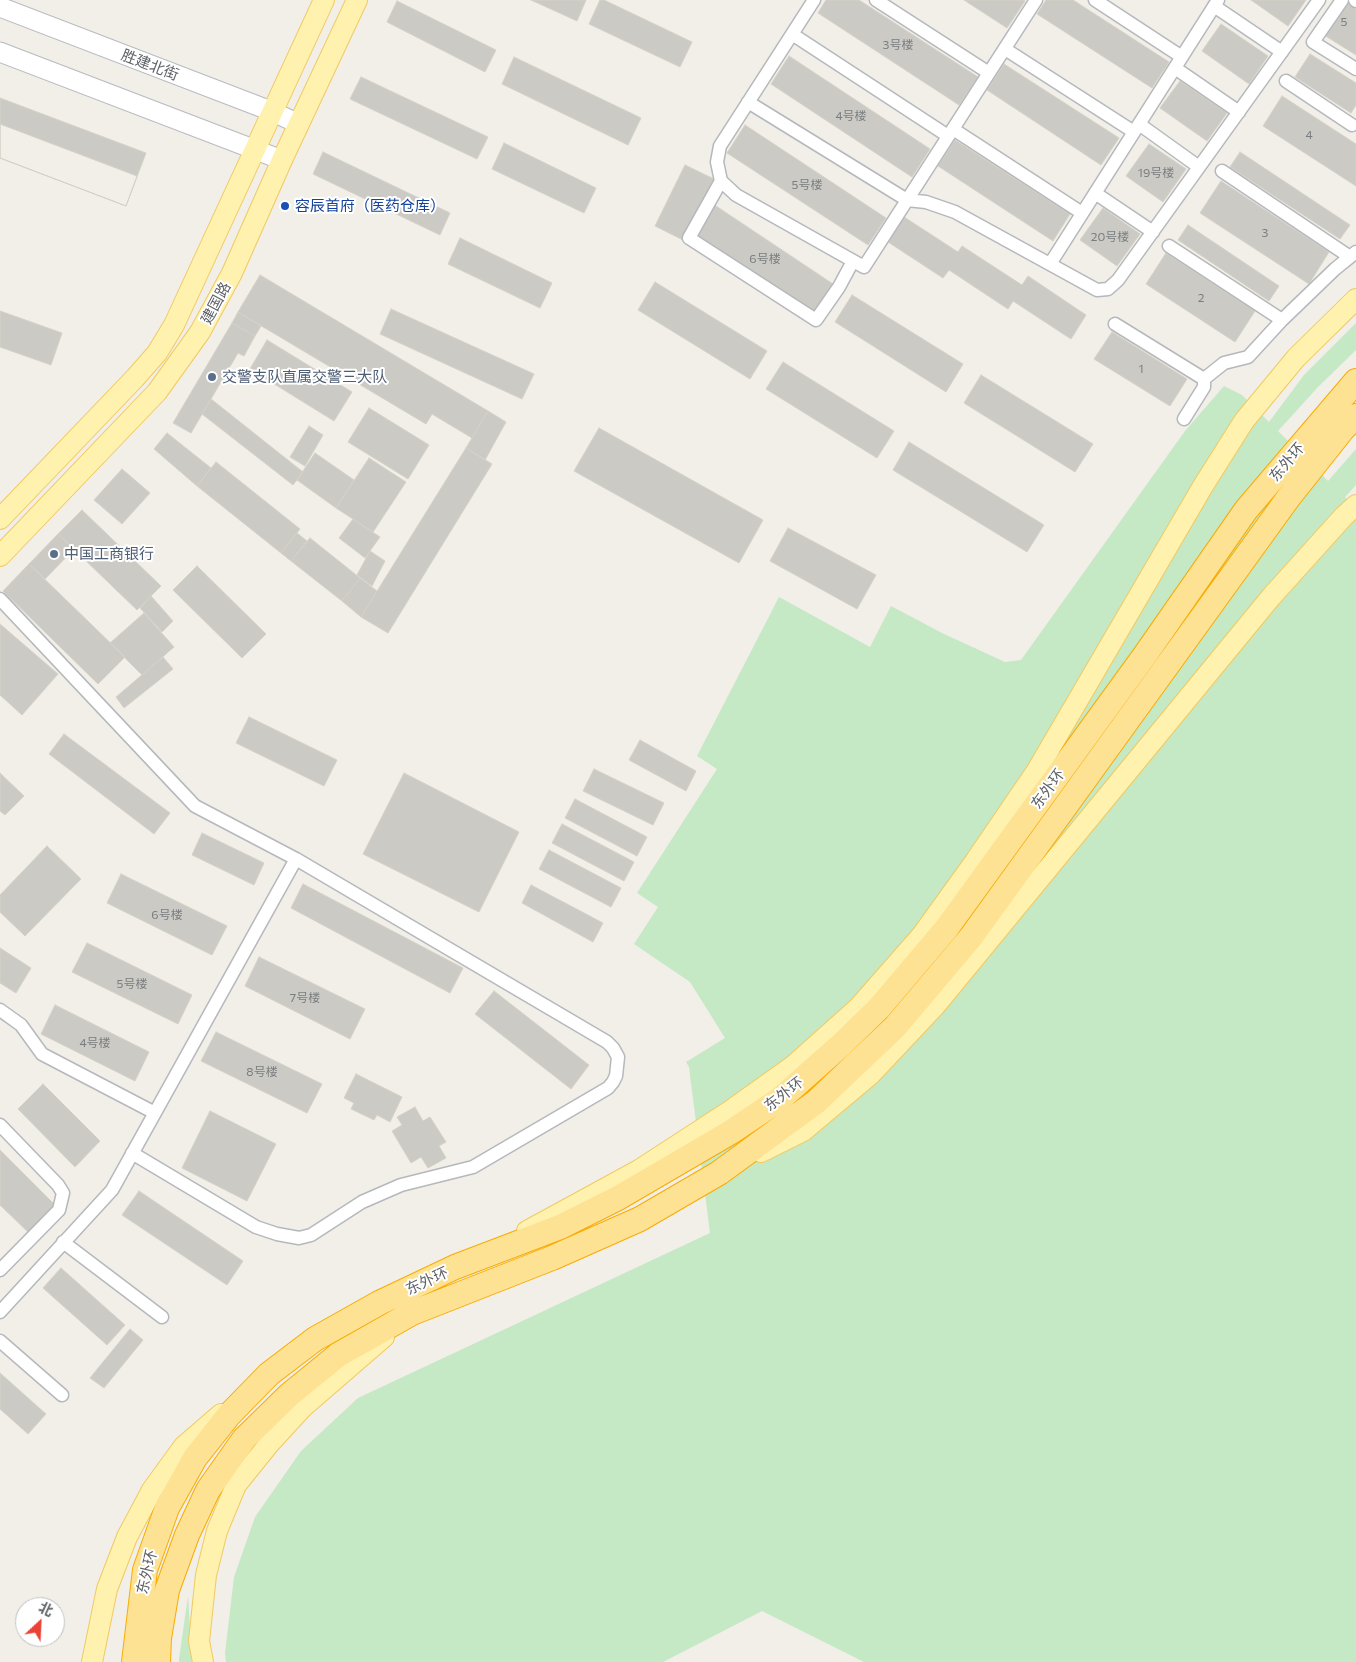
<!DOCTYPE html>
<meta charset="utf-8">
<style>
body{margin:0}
#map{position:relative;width:1356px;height:1662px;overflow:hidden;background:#f1efe8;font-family:Commissioner,"Noto Sans SC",sans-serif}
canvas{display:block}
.north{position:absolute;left:15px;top:1597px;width:50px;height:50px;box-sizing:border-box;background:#fff;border:1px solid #bfc1c3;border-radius:50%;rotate:25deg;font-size:14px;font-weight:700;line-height:20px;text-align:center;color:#5f6368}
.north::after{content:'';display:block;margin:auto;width:18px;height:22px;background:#ea4335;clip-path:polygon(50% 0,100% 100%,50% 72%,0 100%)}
</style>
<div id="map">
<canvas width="1356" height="1662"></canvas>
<div class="north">北</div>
</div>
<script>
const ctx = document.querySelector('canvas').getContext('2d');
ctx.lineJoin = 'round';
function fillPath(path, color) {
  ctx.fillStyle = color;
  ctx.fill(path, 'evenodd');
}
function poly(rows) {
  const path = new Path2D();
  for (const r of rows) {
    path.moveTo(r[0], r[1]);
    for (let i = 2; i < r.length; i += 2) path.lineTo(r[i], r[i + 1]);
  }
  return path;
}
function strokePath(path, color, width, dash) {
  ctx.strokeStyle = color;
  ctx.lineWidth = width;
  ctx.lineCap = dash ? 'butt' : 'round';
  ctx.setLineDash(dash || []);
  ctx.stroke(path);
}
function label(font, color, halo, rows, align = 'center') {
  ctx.font = font + ' Commissioner,"Noto Sans SC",sans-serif';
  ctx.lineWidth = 4;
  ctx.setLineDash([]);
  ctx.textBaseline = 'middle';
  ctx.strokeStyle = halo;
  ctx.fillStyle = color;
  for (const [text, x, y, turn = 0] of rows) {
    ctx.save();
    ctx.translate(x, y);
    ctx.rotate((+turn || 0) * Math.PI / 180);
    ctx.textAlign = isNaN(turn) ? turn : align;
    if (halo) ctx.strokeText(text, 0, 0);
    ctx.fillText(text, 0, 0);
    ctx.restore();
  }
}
fillPath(poly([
 [1356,323,1356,350,1318,387,1278,431,1328,481,1356,449,1356,485,1345,497,1356,509,1356,1662,864,1662,762,1611,663,1662,226,1662,225,1653,234,1577,255,1517,301,1451,358,1398,710,1233,689,1067,686,1062,725,1038,690,982,634,944,658,907,637,893,717,769,697,756,779,597,870,647,891,606,942,633,1005,662,1021,660,1185,431,1224,386,1242,395,1269,422,1304,375],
 [188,1596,192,1662,179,1662,179,1659]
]), '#c5e8c5');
const building = poly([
 [531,0,586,0,577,21,531,0],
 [600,0,604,0,692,42,680,67,589,24,600,0],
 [826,0,859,0,978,77,959,105,818,13,826,0],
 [964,0,1024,0,1025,1,1007,28,964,0],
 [1046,0,1073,0,1169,62,1152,88,1037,14,1046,0],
 [1251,0,1306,0,1288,26,1251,0],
 [397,1,496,50,485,72,387,22,397,1],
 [1345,2,1356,9,1356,55,1324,35,1345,2],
 [1221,24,1268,56,1249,84,1202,51,1221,24],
 [1310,54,1356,83,1356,105,1351,113,1295,77,1310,54],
 [789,56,930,149,912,177,771,84,789,56],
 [514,57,641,118,628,145,502,84,514,57],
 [1004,64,1119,138,1101,165,987,90,1004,64],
 [361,77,488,137,477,159,350,99,361,77],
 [1180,81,1227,113,1207,141,1160,108,1180,81],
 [1282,96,1356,144,1356,186,1263,126,1282,96],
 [0,98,146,153,126,206,0,158,0,98],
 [0,124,137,176,126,206,0,158,0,124],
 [745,125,886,218,868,245,727,153,745,125],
 [955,140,1070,214,1053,241,938,166,955,140],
 [504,143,596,188,584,213,492,169,504,143],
 [1149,144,1186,169,1163,202,1126,176,1149,144],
 [323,152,450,213,440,235,313,174,323,152],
 [1240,152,1350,225,1340,239,1230,167,1240,152],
 [685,165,716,180,685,241,655,226,685,165],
 [1221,181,1329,252,1309,284,1200,213,1221,181],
 [713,204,836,286,817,315,693,233,713,204],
 [1103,208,1140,234,1117,266,1080,240,1103,208],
 [901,215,958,252,962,246,1022,285,1028,276,1086,315,1071,339,1013,301,1008,309,949,270,943,278,885,240,901,215],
 [1188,225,1279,286,1269,301,1178,240,1188,225],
 [460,238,552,283,540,308,448,264,460,238],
 [1166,253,1255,311,1235,342,1146,284,1166,253],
 [260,275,488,411,472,438,432,414,426,424,238,312,260,275],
 [655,282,767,351,750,379,638,310,655,282],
 [852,295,963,364,946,392,835,322,852,295],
 [391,309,534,374,522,399,380,334,391,309],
 [0,311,62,333,51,365,0,347,0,311],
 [238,312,261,326,255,336,232,323,238,312],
 [232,323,255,336,244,356,238,353,191,433,173,423,232,323],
 [1112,332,1187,379,1170,406,1094,359,1112,332],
 [267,340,352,392,334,421,250,369,267,340],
 [783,362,894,431,877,458,766,389,783,362],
 [981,375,1093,444,1075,472,964,403,981,375],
 [211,399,303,472,293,485,202,414,211,399],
 [369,408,429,445,408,479,348,442,369,408],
 [488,411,506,422,485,460,466,448,488,411],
 [309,426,323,435,305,466,290,457,309,426],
 [599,428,763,520,739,563,574,471,599,428],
 [167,433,211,468,197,486,154,449,167,433],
 [909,442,1044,525,1027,552,893,470,909,442],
 [466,448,492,464,388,633,361,617,466,448],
 [315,453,354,480,336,508,297,480,315,453],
 [369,458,406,482,373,532,336,508,369,458],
 [216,462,300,529,281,553,197,486,216,462],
 [122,469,150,493,122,524,94,500,122,469],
 [82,510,161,586,137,610,58,534,82,510],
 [353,519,380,537,365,558,339,538,353,519],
 [788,528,876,575,857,609,770,561,788,528],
 [297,533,307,541,291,561,281,553,297,533],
 [58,534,74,549,45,579,29,564,58,534],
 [310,538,360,578,342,601,291,561,310,538],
 [370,551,385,561,372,586,357,575,370,551],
 [29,564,125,657,98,684,3,591,29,564],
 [197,566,266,634,242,658,173,590,197,566],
 [360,578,377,591,361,617,342,601,360,578],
 [151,596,173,621,162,632,140,608,151,596],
 [144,613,174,647,142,675,110,643,144,613],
 [0,624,58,674,22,715,0,695,0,624],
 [163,657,173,669,124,708,116,697,163,657],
 [249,717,337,760,324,786,236,743,249,717],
 [64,734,170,813,154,834,49,754,64,734],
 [640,740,696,771,686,791,629,760,640,740],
 [594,769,664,803,653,825,583,791,594,769],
 [0,773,24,796,5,815,0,811,0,773],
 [404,773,519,832,479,912,363,854,404,773],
 [575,799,647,837,637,856,565,818,575,799],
 [562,824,634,862,624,881,552,843,562,824],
 [202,833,264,863,254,885,192,855,202,833],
 [47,846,81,879,25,936,0,912,0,895,47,846],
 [549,850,621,888,611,907,539,869,549,850],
 [121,874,227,926,212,955,107,903,121,874],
 [303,884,463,968,450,993,291,908,303,884],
 [531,885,603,923,593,942,522,903,531,885],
 [87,943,192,995,178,1024,72,972,87,943],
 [0,948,31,968,16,993,0,983,0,948],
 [259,957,365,1009,350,1039,245,986,259,957],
 [494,991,589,1065,571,1089,475,1014,494,991],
 [55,1005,149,1052,135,1081,41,1034,55,1005],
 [216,1032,322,1084,307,1113,201,1061,216,1032],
 [356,1074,402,1097,390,1122,377,1115,374,1120,351,1109,354,1103,344,1098,356,1074],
 [43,1084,100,1141,75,1167,18,1109,43,1084],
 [415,1107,423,1121,430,1117,446,1142,439,1146,446,1158,428,1168,421,1157,411,1163,392,1131,402,1125,397,1117,415,1107],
 [210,1111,276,1144,247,1201,182,1168,210,1111],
 [0,1150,56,1206,29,1233,0,1205,0,1150],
 [139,1191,243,1261,227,1285,122,1215,139,1191],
 [61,1268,125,1325,107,1345,43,1288,61,1268],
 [130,1329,143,1340,104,1388,90,1378,130,1329],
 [0,1373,46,1414,28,1434,0,1409,0,1373]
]);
fillPath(building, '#cccac5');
strokePath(building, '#d6d1c6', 1);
const street = poly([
 [814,0,720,146,717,162,721,181,736,195,864,267,1036,0],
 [876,0,989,73],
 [1095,0,1182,57],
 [1342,0,1313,42,1356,69],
 [1355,0,1356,1],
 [1214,6,1282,52],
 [792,34,948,136],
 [1005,49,1134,132],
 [1175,68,1239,112],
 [1286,81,1352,125],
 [748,102,907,200,926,202,955,212,1097,290,1108,289,1118,280,1319,0],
 [1139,124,1199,167],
 [953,129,1082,213],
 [1222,171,1350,257],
 [721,181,689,238,816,320,839,287,853,261],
 [1095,193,1153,232],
 [1169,246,1282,320],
 [1050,264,1218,0],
 [1115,324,1204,379,1224,363,1248,357,1282,320,1335,269,1356,252],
 [1184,419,1204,387,1204,379],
 [0,599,195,806,296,859,112,1190,0,1312],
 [0,1010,21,1025,42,1054,155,1113],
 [0,1125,58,1185,63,1193,59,1210,0,1270],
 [132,1153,256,1227,277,1234,299,1238,311,1235,362,1202,401,1185,473,1167,608,1088,613,1082,616,1076,618,1057,613,1048,607,1042,296,859],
 [63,1242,162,1317],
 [0,1341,62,1395]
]);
const secondary = poly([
 [0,7,271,111,299,124],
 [0,52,282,160]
]);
const primary = poly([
 [0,519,135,378,157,353,174,325,324,0],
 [0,556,157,392,200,332,232,273,282,160,357,0],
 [761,1152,803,1131,871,1074,935,1006,1271,597,1344,516,1356,505],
 [527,1231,639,1170,730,1111,793,1066,858,1008,922,935,976,860,1036,772,1203,486,1244,421,1296,358,1356,299],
 [92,1662,107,1589,127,1537,152,1490,184,1446,221,1414],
 [203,1662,199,1641,206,1575,217,1531,236,1485,269,1444,302,1408,384,1337]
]);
const highway = poly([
 [134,1662,145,1570,167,1508,195,1458,229,1415,269,1374,315,1339,379,1303,455,1267,560,1227,618,1198,731,1132,780,1099,841,1045,879,1008,946,929,1145,655,1246,510,1356,381],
 [158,1662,159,1638,167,1590,187,1535,208,1490,244,1439,289,1395,338,1355,412,1313,552,1258,640,1219,719,1173,816,1102,895,1027,971,937,1289,497,1343,429,1356,416]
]);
strokePath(street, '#b5b8bc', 15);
strokePath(secondary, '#b6babf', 21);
strokePath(primary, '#f2c960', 22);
strokePath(highway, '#f9ab00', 26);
strokePath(street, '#fff', 12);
strokePath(secondary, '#fff', 19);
strokePath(primary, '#fff2af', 20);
strokePath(highway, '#fde293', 24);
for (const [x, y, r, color] of [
 [285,206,5,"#1a4fb4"],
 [212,377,5,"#5c6f8a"],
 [54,554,5,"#5c6f8a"]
]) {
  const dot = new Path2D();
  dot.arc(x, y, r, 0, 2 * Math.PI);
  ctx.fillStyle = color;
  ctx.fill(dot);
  strokePath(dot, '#fff', 2);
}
label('12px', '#7a7d7f', null, [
 ["5",1344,22],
 ["3号楼",898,45],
 ["4号楼",851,116],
 ["4",1309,135],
 ["19号楼",1156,173],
 ["5号楼",807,185],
 ["3",1265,233],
 ["20号楼",1110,237],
 ["6号楼",765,259],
 ["2",1201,298],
 ["1",1141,369],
 ["6号楼",167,915],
 ["5号楼",132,984],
 ["7号楼",305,998],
 ["4号楼",95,1043],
 ["8号楼",262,1072]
]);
label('15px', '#5f6368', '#fff', [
 ["胜建北街",150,65,21],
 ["建国路",216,303,-62],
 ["东外环",1287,462,-50],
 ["东外环",1048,789,-54],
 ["东外环",784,1094,-38],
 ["东外环",427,1281,-25],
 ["东外环",147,1572,-77]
]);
label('15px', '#164399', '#fff', [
 ["容辰首府（医药仓库）",295,206]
], 'left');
label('15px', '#4e5e75', '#fff', [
 ["交警支队直属交警三大队",222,377],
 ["中国工商银行",64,554]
], 'left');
</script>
